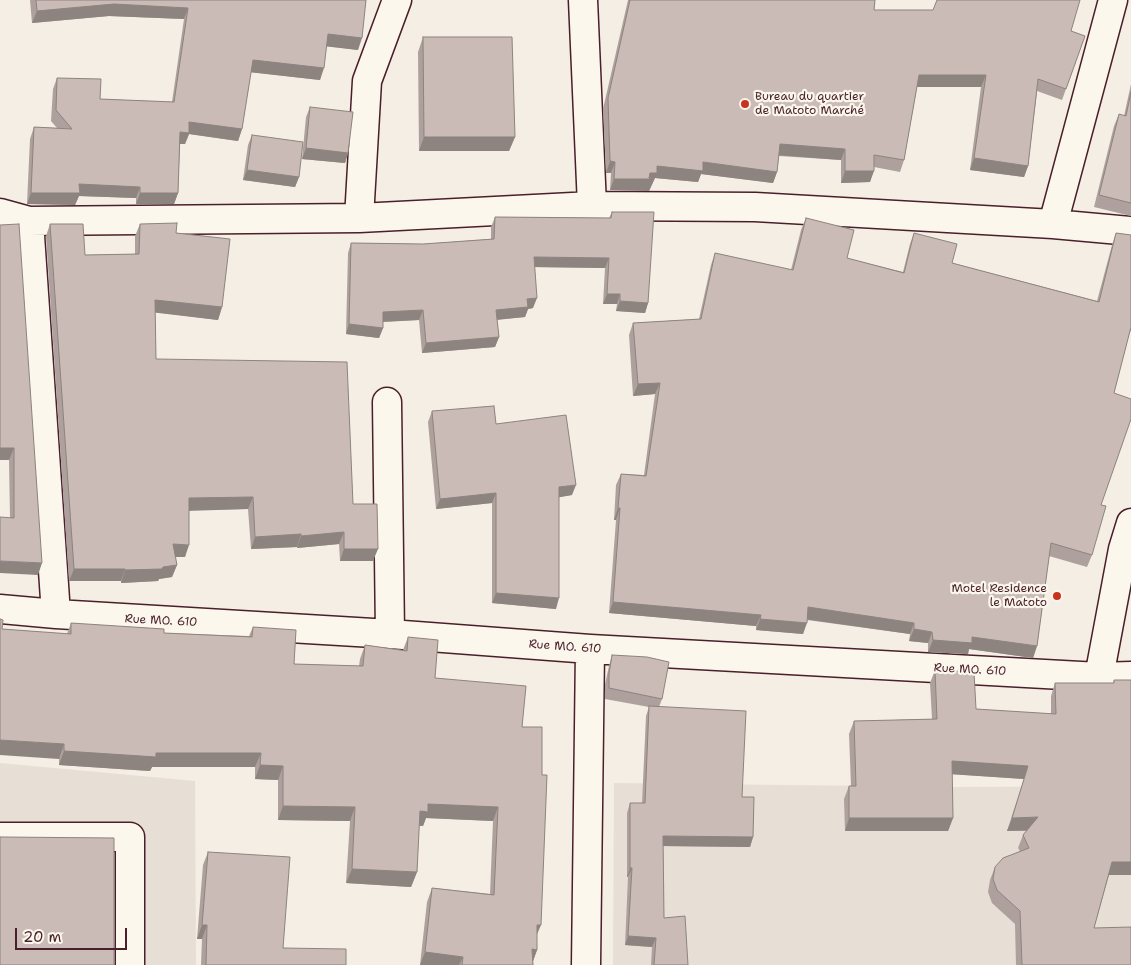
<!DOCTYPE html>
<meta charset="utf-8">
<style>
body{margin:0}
#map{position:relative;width:1131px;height:965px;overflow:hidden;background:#f4eee4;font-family:"Shantell Sans",sans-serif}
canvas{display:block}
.scale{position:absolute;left:15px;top:928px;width:112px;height:22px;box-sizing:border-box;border:2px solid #4a1f2b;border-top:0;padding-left:6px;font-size:15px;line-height:18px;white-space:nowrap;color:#4a1f2b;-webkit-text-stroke:4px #fbf7ec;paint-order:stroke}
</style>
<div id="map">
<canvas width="1131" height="965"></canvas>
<div class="scale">20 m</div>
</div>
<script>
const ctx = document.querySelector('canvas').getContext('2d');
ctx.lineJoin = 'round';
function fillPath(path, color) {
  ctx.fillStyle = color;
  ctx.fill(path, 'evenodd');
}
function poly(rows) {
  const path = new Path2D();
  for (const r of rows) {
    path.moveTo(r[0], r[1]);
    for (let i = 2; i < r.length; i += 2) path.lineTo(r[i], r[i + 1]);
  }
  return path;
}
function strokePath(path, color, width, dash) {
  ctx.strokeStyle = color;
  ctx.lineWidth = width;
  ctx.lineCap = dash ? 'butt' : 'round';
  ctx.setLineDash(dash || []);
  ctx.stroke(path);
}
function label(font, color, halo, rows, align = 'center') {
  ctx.font = font + ' "Shantell Sans",sans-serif';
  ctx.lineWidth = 4.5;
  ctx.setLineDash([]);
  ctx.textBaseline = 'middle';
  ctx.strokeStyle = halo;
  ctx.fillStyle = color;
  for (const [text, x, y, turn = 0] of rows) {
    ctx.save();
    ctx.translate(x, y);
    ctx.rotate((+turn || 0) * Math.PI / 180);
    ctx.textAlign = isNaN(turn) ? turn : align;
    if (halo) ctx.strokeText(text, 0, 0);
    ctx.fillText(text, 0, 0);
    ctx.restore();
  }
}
fillPath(poly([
 [0,763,195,781,196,965,0,965],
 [614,783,957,787,1131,786,1131,965,613,965]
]), '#e7dfd6');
const minor = poly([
 [583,0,592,206],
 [0,213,29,221,359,218,592,206,755,207,1053,224,1131,231],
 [359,218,367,81,397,0],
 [29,221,56,614],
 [1053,224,1113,0],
 [387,402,390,634],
 [0,609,56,614,390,634,590,649,1099,677,1131,676],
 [1099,677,1123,549,1131,523],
 [0,837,130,837,130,965],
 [586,965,590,649]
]);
strokePath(minor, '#4a1f2b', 31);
strokePath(minor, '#fbf7ec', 28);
fillPath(poly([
 [30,0,366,0,358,50,326,46,320,80,251,72,242,129,238,141,189,134,185,144,180,144,178,193,174,204,136,204,136,198,79,196,75,205,27,204,30,139,34,127,57,128,51,121,53,89,57,78,100,99,172,102,184,19,109,16,32,23],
 [628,0,875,0,874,10,1071,31,1085,36,1062,100,1037,91,1028,166,1024,177,970,170,981,87,917,87,904,160,900,172,874,167,870,182,841,183,841,160,779,156,777,172,773,183,701,174,698,182,655,178,649,191,610,190,611,173,606,173,603,109],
 [423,37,515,137,509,151,419,151,418,52],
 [1131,84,1131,216,1094,207,1114,126,1119,114,1124,116],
 [310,107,348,153,345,163,302,159,306,117],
 [252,135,299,177,295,187,243,180,248,145],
 [612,212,648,303,645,313,616,311,617,304,603,304,605,268,535,267,533,308,528,309,525,317,497,320,499,337,495,347,422,353,419,320,383,322,383,328,379,338,346,334,348,253,351,243,423,244,491,239,491,227,495,217,609,218],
 [806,218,847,258,903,272,910,244,914,233,952,263,1097,301,1112,245,1116,233,1131,235,1131,332,1130,331,1114,393,1101,505,1092,555,1087,567,1049,556,1037,646,1033,658,969,649,968,654,928,652,928,643,909,641,910,634,807,620,803,634,756,630,756,626,609,613,616,520,614,520,616,485,621,474,644,475,655,394,633,396,629,335,633,323,699,319,711,265,715,253,791,270,801,230],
 [50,224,85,255,135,254,135,236,140,224,176,233,222,307,218,320,155,312,156,359,353,504,373,561,340,561,339,544,297,548,297,547,251,549,248,509,189,510,185,557,175,557,177,565,172,577,159,579,158,581,121,583,121,581,69,581,46,236],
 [0,225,38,575,10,518,9,460,0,460],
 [432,411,496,424,572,495,559,497,556,609,492,603,492,503,436,509,428,422],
 [71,623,164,633,249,636,253,627,294,664,359,666,360,659,365,645,403,650,408,637,435,678,522,727,537,935,537,950,533,961,533,965,420,965,427,902,432,888,490,894,493,821,426,818,423,826,419,826,417,872,411,887,346,883,350,821,278,820,278,780,255,779,255,767,152,767,150,771,59,765,59,759,2,629,67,634],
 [612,655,662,699,659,707,742,797,753,837,750,847,663,846,664,918,688,965,651,965,652,947,625,945,628,877,627,877,627,813,630,803,642,803,646,716,649,707,605,699,605,684,609,666],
 [935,670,976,709,1051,714,1051,696,1055,683,1113,683,1114,680,1109,875,1094,928,1131,965,1016,965,1015,924,992,903,988,892,990,880,995,867,1020,851,1018,848,1023,835,1027,831,1007,831,1024,779,952,774,953,818,948,831,845,831,844,799,849,786,851,786,849,734,854,721,932,719,930,683],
 [208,852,283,948,346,965,201,965,202,939,197,939,203,865]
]), '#aea19d');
fillPath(poly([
 [114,4,188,8,184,19,109,16,32,23,37,11],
 [328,34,362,38,358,50,323,46],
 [253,60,324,68,320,80,248,72],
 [919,75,986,75,981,87,915,87],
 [189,122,242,129,238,141,189,134,185,144,176,144,180,132],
 [424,137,515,137,509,151,419,151],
 [780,144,845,149,841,160,776,155],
 [306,148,348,153,345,163,302,159],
 [974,158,1028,166,1024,177,970,170],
 [610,161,615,162,611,173,606,173],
 [703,162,777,172,773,183,701,174,698,182,655,178,649,191,610,190,614,179,650,173,657,166],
 [247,170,299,177,295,187,243,180],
 [845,171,874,171,870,182,841,183],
 [79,184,140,187,136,198,79,196,75,205,27,204,31,193],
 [140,193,178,193,174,204,136,204],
 [534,257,609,258,605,268,530,267],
 [607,294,620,294,617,304,603,304],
 [537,298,533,308,528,309,525,317,493,320,496,310,527,299],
 [155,300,222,307,218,320,150,312],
 [620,301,648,303,645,313,616,311],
 [423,310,419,320,379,322,383,312],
 [349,324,383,328,379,338,346,334],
 [499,337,495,347,422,353,426,343],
 [660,383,655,394,633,396,638,384],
 [0,448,14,448,9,460,0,460],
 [576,485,572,495,555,498,559,487],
 [496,493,492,503,436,509,440,499],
 [253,497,248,509,185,511,189,498],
 [618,508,620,508,616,520,614,520],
 [344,532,339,544,297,548,301,536],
 [301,534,297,547,251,549,255,537],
 [173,544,189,545,185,557,169,557],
 [344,549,378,549,373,561,340,561],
 [0,561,42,563,38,575,0,573],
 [177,565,172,577,159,579,158,581,121,583,125,570,163,567],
 [74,569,125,569,121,581,69,581],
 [496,593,559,598,556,609,492,603],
 [613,602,761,615,756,626,609,613],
 [808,607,914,623,910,634,804,619],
 [760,619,807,623,803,634,756,630],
 [914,629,932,632,928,643,909,641],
 [972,637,1037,646,1033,658,969,649,968,654,928,652,933,640],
 [0,740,64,744,59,759,0,755],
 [64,751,156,753,261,753,255,767,152,767,150,771,59,765],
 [952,761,1028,766,1024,779,948,774],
 [260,765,283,766,278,780,255,779],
 [428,804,498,807,493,821,426,818,423,826,415,825,420,811],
 [283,806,355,807,350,821,278,820],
 [1038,817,1034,830,1007,831,1012,818],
 [849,818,953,818,948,831,845,831],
 [663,836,753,837,750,847,660,846],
 [1112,862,1131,862,1131,875,1108,875],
 [630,868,632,868,628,877,627,877],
 [352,869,417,872,411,887,346,883],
 [202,925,207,925,202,939,197,939],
 [537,925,541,925,535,939],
 [628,936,656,938,652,947,625,945],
 [532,949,537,950,532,964],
 [425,952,463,957,459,965,420,965]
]), '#8d837f');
const building = poly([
 [36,0,366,0,362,38,328,34,324,68,253,60,242,129,189,122,189,133,180,132,178,193,140,193,140,187,79,184,80,193,31,193,34,127,72,129,56,110,57,78,101,79,100,99,174,102,188,8,114,4,37,11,36,0],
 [630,0,875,0,874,10,933,10,937,0,1080,0,1071,31,1085,36,1066,89,1038,79,1028,166,974,158,986,75,919,75,904,160,874,155,874,171,845,171,845,149,780,144,777,172,703,162,703,171,657,166,657,173,650,173,649,178,653,179,614,179,615,162,610,161,608,98,630,0],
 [423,37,512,37,515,137,424,137,423,37],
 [1131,92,1131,203,1099,195,1119,114,1126,116,1131,92],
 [310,107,353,112,348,153,306,148,310,107],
 [252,135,303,142,299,177,247,170,252,135],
 [612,212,654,212,648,303,620,301,620,294,607,294,609,258,534,257,537,298,527,299,528,307,496,310,499,337,426,343,423,310,383,312,383,328,349,324,351,243,423,244,494,239,495,217,611,218,612,212],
 [806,218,854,230,847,258,904,273,914,233,957,244,952,263,1099,302,1116,233,1131,235,1131,327,1114,393,1131,399,1131,419,1101,505,1106,506,1092,555,1051,543,1037,646,972,637,972,643,933,640,932,632,914,629,914,623,808,607,807,623,760,619,761,615,613,602,620,508,618,508,621,474,646,476,660,383,638,384,633,323,701,319,715,253,793,270,806,218],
 [177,223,176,233,230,239,222,307,155,300,156,359,347,362,353,504,377,504,378,549,344,549,344,532,301,536,301,534,255,537,253,497,189,498,189,545,173,544,177,565,163,567,162,569,125,570,125,569,74,569,50,224,83,224,85,255,139,254,140,224,177,223],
 [19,224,42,563,0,561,0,517,14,518,14,448,0,448,0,225,19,224],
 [494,406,496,424,566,415,576,485,559,487,559,598,496,593,496,493,440,499,432,411,494,406],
 [0,619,3,620,2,629,71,634,71,623,164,629,164,633,252,637,253,627,296,630,294,664,363,666,365,645,407,651,408,637,438,640,435,678,526,686,522,727,542,727,542,775,547,775,541,925,537,925,537,950,532,949,533,965,462,965,463,957,425,952,432,888,494,895,498,807,428,804,428,812,420,811,417,872,352,869,355,807,283,806,283,766,260,765,261,753,156,753,156,757,64,751,64,744,0,740,0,619],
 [612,655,647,657,669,662,662,699,609,688,609,674,612,655],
 [935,670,974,672,976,709,1056,714,1055,683,1114,683,1114,680,1131,680,1131,862,1112,862,1094,928,1131,927,1131,965,1022,965,1020,911,997,890,993,879,995,867,1003,858,1029,848,1023,835,1038,817,1012,818,1028,766,952,761,953,818,849,818,849,786,856,786,854,721,937,719,935,670],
 [649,706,746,711,742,797,754,797,753,837,663,836,664,918,685,916,688,965,654,965,656,938,628,936,632,868,630,868,630,803,645,803,649,706],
 [0,837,114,838,114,965,0,965,0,837],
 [208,852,290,857,283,948,346,949,346,965,206,965,207,925,202,925,208,852]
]);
fillPath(building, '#cabbb6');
strokePath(building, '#8d837f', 1);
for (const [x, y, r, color] of [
 [745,104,5,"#c8321e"],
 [1057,596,5,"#c8321e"]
]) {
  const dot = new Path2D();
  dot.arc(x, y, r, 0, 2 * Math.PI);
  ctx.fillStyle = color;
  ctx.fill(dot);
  strokePath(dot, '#fbf7ec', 2);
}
label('12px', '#4a1f2b', '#fbf7ec', [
 ["Bureau du quartier",755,97],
 ["de Matoto Marché",755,111],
 ["Motel Residence",1047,589,"right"],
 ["le Matoto",1047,603,"right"]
], 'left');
label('12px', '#4a1f2b', '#fbf7ec', [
 ["Rue MO. 610",161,621,3],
 ["Rue MO. 610",565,647,4],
 ["Rue MO. 610",970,670,3]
]);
</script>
